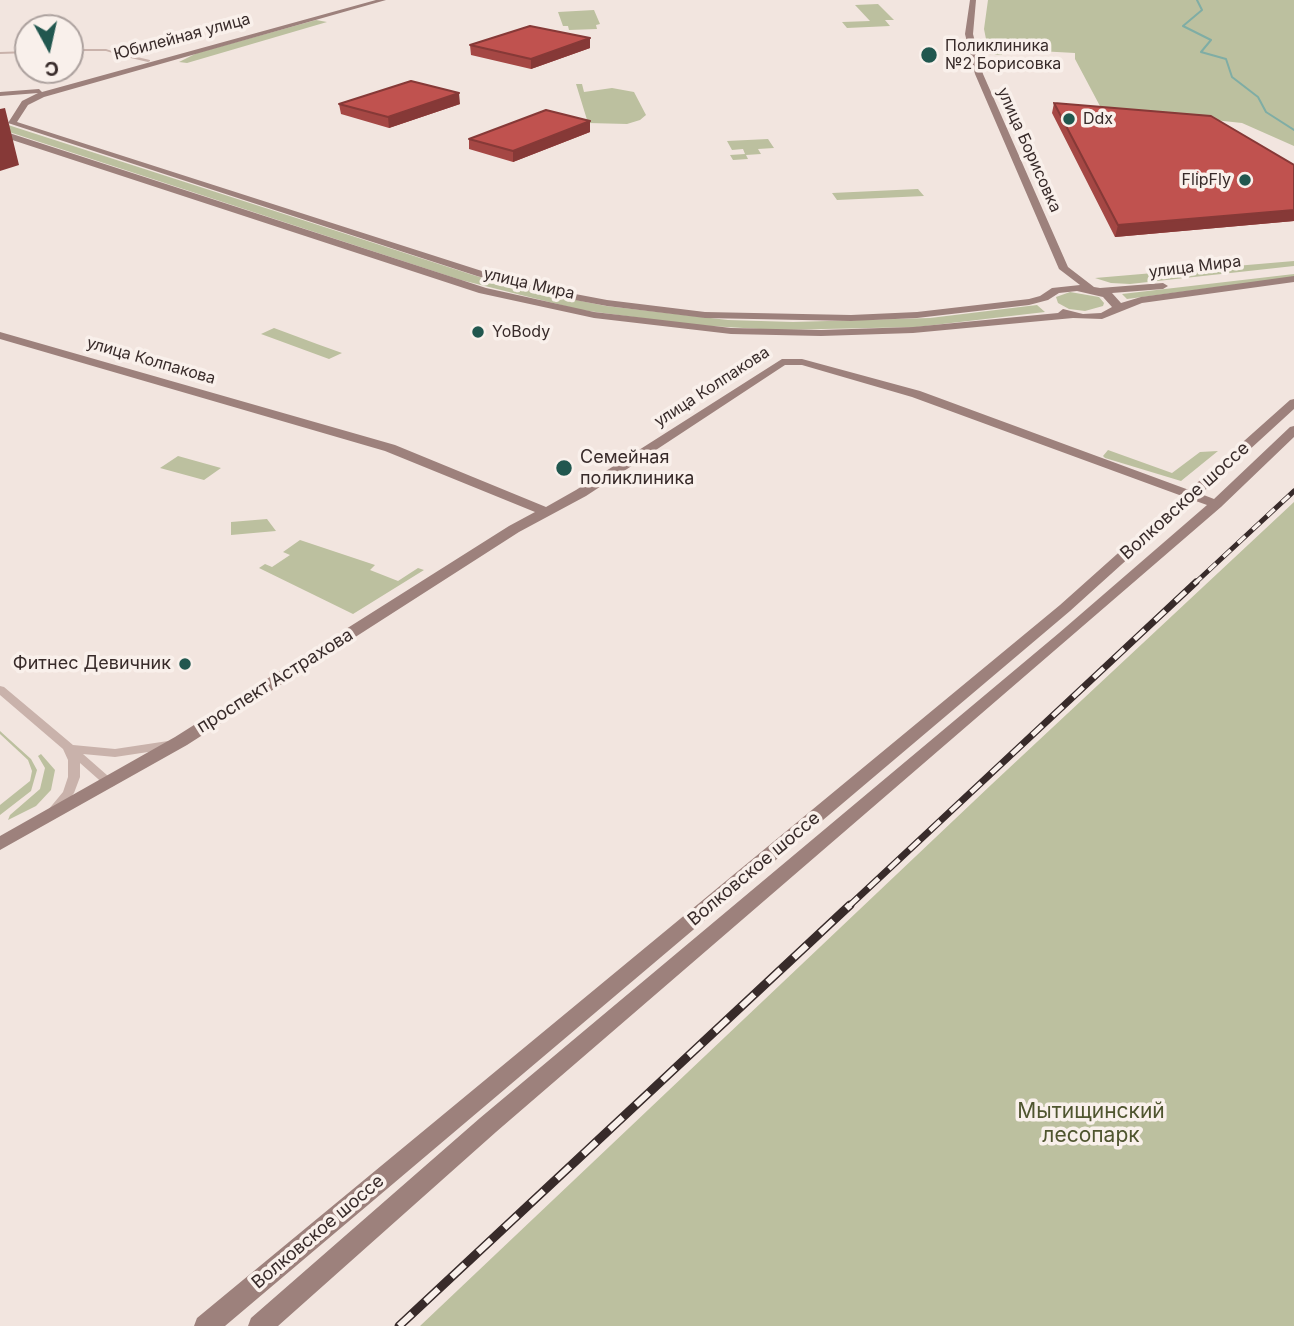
<!DOCTYPE html>
<meta charset="utf-8">
<style>
body{margin:0}
#map{position:relative;width:1294px;height:1326px;overflow:hidden;background:#f2e5df;font-family:Inter,sans-serif}
canvas{display:block}
.north{position:absolute;left:14px;top:14px;width:70px;height:70px;box-sizing:border-box;background:#f9f0eb;border:2px solid #aca19e;border-radius:50%;rotate:172deg;font-size:19px;font-weight:700;line-height:28px;text-align:center;color:#382b2a}
.north::after{content:'';display:block;margin:auto;width:24px;height:32px;background:#21574f;clip-path:polygon(50% 0,100% 100%,50% 72%,0 100%)}
</style>
<div id="map">
<canvas width="1294" height="1326"></canvas>
<div class="north">С</div>
</div>
<script>
const ctx = document.querySelector('canvas').getContext('2d');
ctx.lineJoin = 'round';
function fillPath(path, color) {
  ctx.fillStyle = color;
  ctx.fill(path, 'evenodd');
}
function poly(rows) {
  const path = new Path2D();
  for (const r of rows) {
    path.moveTo(r[0], r[1]);
    for (let i = 2; i < r.length; i += 2) path.lineTo(r[i], r[i + 1]);
  }
  return path;
}
function strokePath(path, color, width, dash) {
  ctx.strokeStyle = color;
  ctx.lineWidth = width;
  ctx.lineCap = dash ? 'butt' : 'round';
  ctx.setLineDash(dash || []);
  ctx.stroke(path);
}
function label(font, color, halo, rows, align = 'center') {
  ctx.font = font + ' Inter,sans-serif';
  ctx.lineWidth = 7;
  ctx.setLineDash([]);
  ctx.textBaseline = 'middle';
  ctx.strokeStyle = halo;
  ctx.fillStyle = color;
  for (const [text, x, y, turn = 0] of rows) {
    ctx.save();
    ctx.translate(x, y);
    ctx.rotate((+turn || 0) * Math.PI / 180);
    ctx.textAlign = isNaN(turn) ? turn : align;
    if (halo) ctx.strokeText(text, 0, 0);
    ctx.fillText(text, 0, 0);
    ctx.restore();
  }
}
fillPath(poly([
 [988,0,1294,0,1294,146,1242,123,1101,108,1075,59,1075,53,1003,49,1002,55,989,54,984,29],
 [878,4,894,20,885,20,890,26,847,28,842,22,870,21,855,5],
 [594,10,600,24,596,25,597,29,569,30,568,26,563,26,558,12],
 [316,20,327,22,187,63,179,62,197,53],
 [576,84,582,84,584,92,612,88,634,92,646,115,640,120,627,124,588,123],
 [5,124,473,275,521,289,606,306,728,320,793,322,930,318,1037,305,1045,312,917,327,777,330,693,325,581,310,461,280,0,129],
 [768,139,774,148,758,149,761,154,746,155,748,159,733,160,730,155,745,154,743,149,732,150,727,141],
 [918,189,924,196,837,200,832,193],
 [1294,261,1294,266,1130,284,1111,283,1095,278],
 [1294,274,1294,277,1127,299,1122,294],
 [1070,292,1099,297,1104,303,1103,306,1085,311,1069,309,1058,303,1056,297],
 [274,328,317,344,342,353,329,359,261,334],
 [1108,450,1172,473,1200,452,1218,451,1181,481,1105,458,1103,456],
 [178,456,221,468,204,480,160,468],
 [1294,502,1294,1326,420,1326,992,784],
 [267,519,276,531,231,535,231,522],
 [300,540,375,565,370,570,398,581,418,568,424,570,353,614,259,568,265,564,272,567,290,555,283,552],
 [0,731,31,759,37,770,31,791,0,815,0,805,30,781,32,771,28,760,0,734],
 [41,754,55,770,51,790,36,806,8,820,10,815,40,789,45,768,38,756]
]), '#bcc09f');
strokePath(poly([
 [1197,0,1202,10,1183,26,1211,40,1201,52,1226,59,1232,77,1258,97,1266,112,1294,130]
]), '#7fada5', 2);
fillPath(poly([
 [70,49,106,49,118,53,116,54,106,51,70,51,70,49],
 [28,51,28,53,0,54,0,52,28,51],
 [124,54,150,60,150,61,148,62,122,56,124,54],
 [0,686,4,687,73,745,115,749,168,741,174,745,168,749,115,757,83,754,116,783,114,786,110,787,106,786,80,763,80,777,74,793,58,813,50,813,48,810,63,792,68,777,68,760,63,749,0,695,0,686]
]), '#c9b2ab');
fillPath(poly([
 [376,0,386,0,44,97,28,105,17,122,485,272,538,287,607,300,705,312,851,315,917,312,1029,299,1040,296,1052,288,1080,285,1059,269,975,74,965,34,970,0,976,0,973,34,983,74,1068,267,1094,287,1100,288,1163,283,1168,286,1163,289,1112,293,1121,303,1141,297,1294,276,1294,282,1142,303,1102,319,1073,318,913,333,821,336,731,334,594,318,479,293,0,136,0,130,486,288,594,312,731,328,821,330,913,327,1058,313,1063,309,1083,314,1101,313,1112,307,1103,297,1077,291,1059,293,1048,300,1029,305,917,318,851,321,705,318,607,306,537,293,477,276,8,123,22,101,38,93,0,96,0,92,39,89,42,92,376,0],
 [0,332,395,445,546,507,576,490,782,359,802,359,920,391,1189,490,1290,400,1294,399,1294,409,1201,494,1214,499,1290,427,1294,426,1294,437,1221,507,496,1132,278,1326,248,1326,251,1318,480,1118,1059,633,1207,505,1193,500,1070,611,225,1326,194,1326,197,1318,1060,605,1182,496,912,397,802,365,785,365,586,496,519,532,187,745,0,850,0,836,175,737,509,526,535,512,385,451,0,339,0,332]
]), '#9d817c');
const railFar2 = poly([
 [1194,584,1294,491]
]);
const railFar1 = poly([
 [848,907,1196,582]
]);
const rail = poly([
 [399,1326,850,905]
]);
strokePath(railFar2, '#382b2a', 5);
strokePath(railFar1, '#382b2a', 7);
strokePath(rail, '#382b2a', 9);
strokePath(railFar2, '#f9f0eb', 3.5, [10]);
strokePath(railFar1, '#f9f0eb', 4.5, [14]);
strokePath(rail, '#f9f0eb', 6, [18]);
fillPath(poly([
 [470,45,590,48,531,69,471,55],
 [1054,103,1294,165,1294,221,1115,237,1052,113],
 [339,104,460,104,389,128,341,114],
 [590,132,513,162,469,149,469,139]
]), '#a54744');
fillPath(poly([
 [590,38,590,48,531,69,531,59],
 [459,93,460,104,389,128,388,117],
 [5,108,19,165,0,171,0,109],
 [590,121,590,132,513,162,513,151],
 [1294,210,1294,221,1115,237,1118,225]
]), '#863937');
const building = poly([
 [530,26,590,38,531,59,470,45,530,26],
 [411,81,459,93,388,117,339,104,411,81],
 [1054,103,1211,116,1294,165,1294,210,1118,225,1054,103],
 [546,110,590,121,513,151,469,139,546,110]
]);
fillPath(building, '#c0524f');
strokePath(building, '#863937', 2);
for (const [x, y, r, color] of [
 [929,55,9,"#21574f"],
 [1069,119,7,"#21574f"],
 [1245,180,7,"#21574f"],
 [478,332,7,"#21574f"],
 [564,468,9,"#21574f"],
 [185,664,7,"#21574f"]
]) {
  const dot = new Path2D();
  dot.arc(x, y, r, 0, 2 * Math.PI);
  ctx.fillStyle = color;
  ctx.fill(dot);
  strokePath(dot, '#f9f0eb', 2.5);
}
label('16px', '#382b2a', '#f9f0eb', [
 ["Юбилейная улица",182,37,-15],
 ["улица Борисовка",1029,150,66],
 ["улица Мира",1195,267,-7],
 ["улица Мира",529,284,13],
 ["улица Колпакова",151,361,16],
 ["улица Колпакова",712,387,-33]
]);
label('16px', '#382b2a', '#f9f0eb', [
 ["Поликлиника",945,46],
 ["№2 Борисовка",945,64],
 ["Ddx",1083,119],
 ["FlipFly",1231,180,"right"],
 ["YoBody",492,332]
], 'left');
label('18px', '#382b2a', '#f9f0eb', [
 ["Семейная",580,458],
 ["поликлиника",580,479],
 ["Фитнес Девичник",171,664,"right"]
], 'left');
label('18px', '#382b2a', '#f9f0eb', [
 ["Волковское шоссе",1185,501,-42],
 ["проспект Астрахова",275,681,-32],
 ["Волковское шоссе",754,869,-40],
 ["Волковское шоссе",318,1232,-40]
]);
label('21px', '#4f552f', '#f9f0eb', [
 ["Мытищинский",1091,1112],
 ["лесопарк",1091,1136]
]);
</script>
